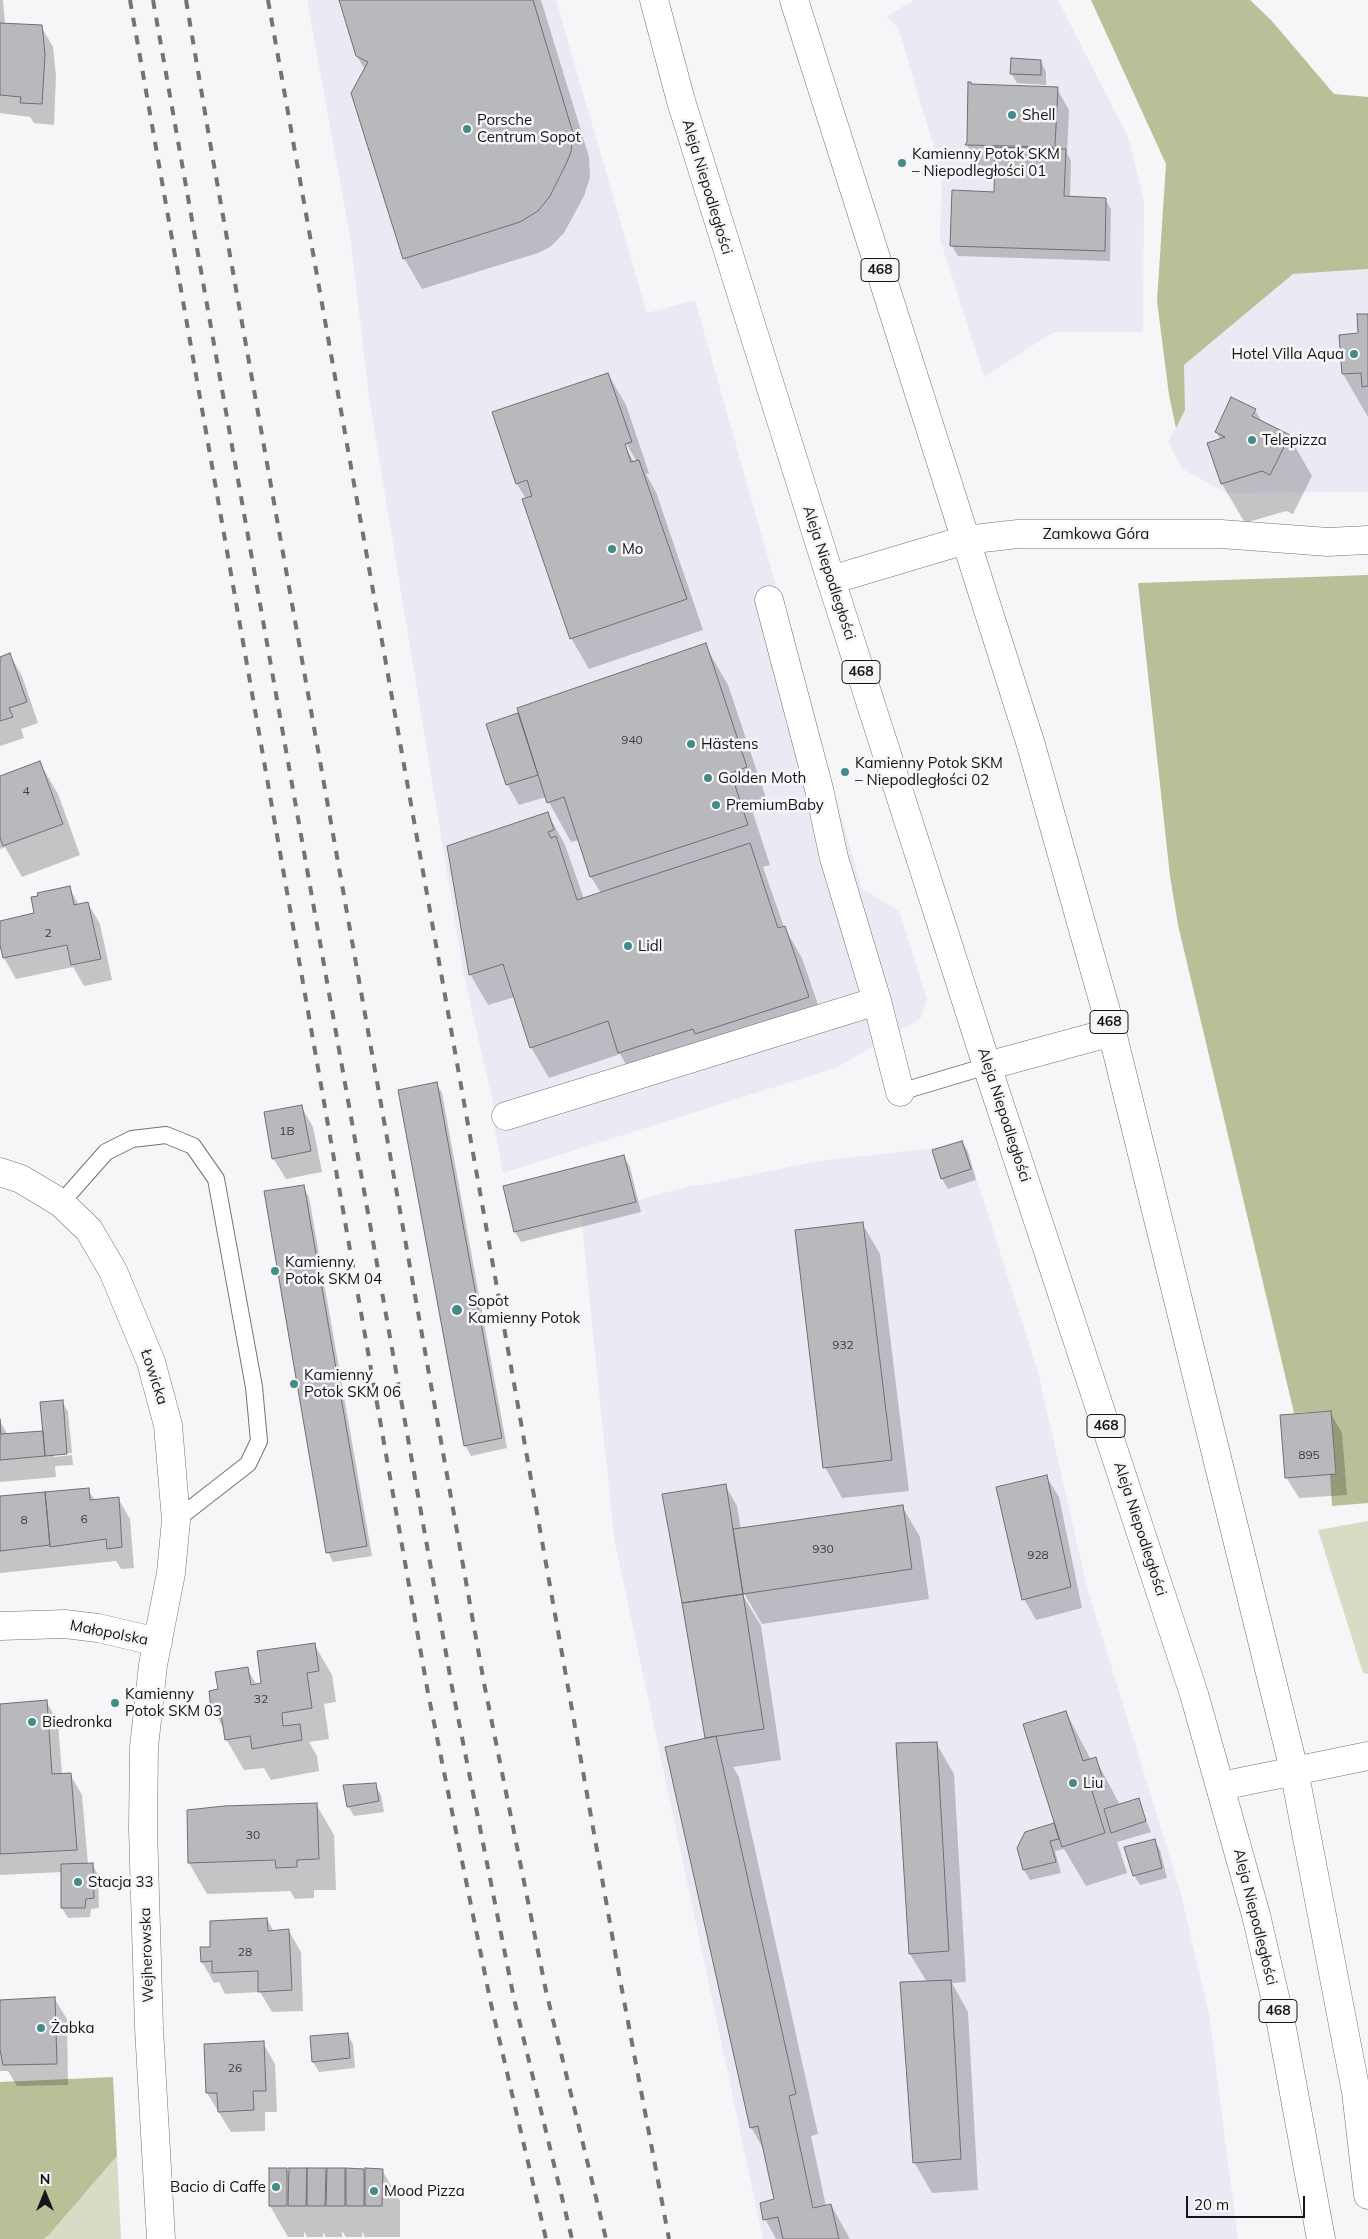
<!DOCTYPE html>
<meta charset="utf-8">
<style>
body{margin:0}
#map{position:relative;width:1368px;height:2239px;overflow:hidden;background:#f6f6f9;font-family:Mulish,sans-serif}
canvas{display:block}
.north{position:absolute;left:20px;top:2169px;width:50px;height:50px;-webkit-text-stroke:4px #f6f6f9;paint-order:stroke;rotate:0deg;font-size:14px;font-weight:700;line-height:20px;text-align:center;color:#151517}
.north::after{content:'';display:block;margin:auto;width:18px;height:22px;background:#151517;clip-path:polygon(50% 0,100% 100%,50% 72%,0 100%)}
.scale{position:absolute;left:1186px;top:2196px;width:119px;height:22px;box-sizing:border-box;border:2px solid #151517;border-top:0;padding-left:6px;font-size:15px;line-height:18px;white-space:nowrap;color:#151517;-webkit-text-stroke:4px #f6f6f9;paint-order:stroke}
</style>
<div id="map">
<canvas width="1368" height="2239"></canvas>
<div class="north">N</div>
<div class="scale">20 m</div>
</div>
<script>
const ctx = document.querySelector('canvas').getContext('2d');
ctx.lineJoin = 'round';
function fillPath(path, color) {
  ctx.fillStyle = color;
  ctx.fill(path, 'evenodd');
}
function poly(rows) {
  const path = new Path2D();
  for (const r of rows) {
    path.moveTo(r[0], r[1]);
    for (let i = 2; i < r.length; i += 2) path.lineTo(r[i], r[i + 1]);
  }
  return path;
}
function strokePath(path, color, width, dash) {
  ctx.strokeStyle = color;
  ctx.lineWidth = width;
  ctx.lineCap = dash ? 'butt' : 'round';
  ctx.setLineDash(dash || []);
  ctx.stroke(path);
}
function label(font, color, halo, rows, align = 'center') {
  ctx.font = font + ' Mulish,sans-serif';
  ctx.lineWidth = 5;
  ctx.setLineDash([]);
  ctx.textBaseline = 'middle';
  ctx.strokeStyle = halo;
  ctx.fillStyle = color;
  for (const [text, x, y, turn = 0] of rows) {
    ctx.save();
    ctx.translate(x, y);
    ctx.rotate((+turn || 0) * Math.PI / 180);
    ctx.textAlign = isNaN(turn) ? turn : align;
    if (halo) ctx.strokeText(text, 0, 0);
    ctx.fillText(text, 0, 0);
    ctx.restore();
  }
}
fillPath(poly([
 [307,0,556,0,647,313,695,300,862,889,899,911,927,999,921,1018,838,1067,503,1173,494,1123,494,1107,464,976,369,397,350,236],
 [914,0,1058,0,1129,139,1144,201,1143,332,1054,332,984,377,940,239,942,175,899,30,887,16],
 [1368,269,1368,492,1227,493,1182,469,1168,442,1185,410,1184,365,1293,274],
 [964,1139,1038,1372,1087,1587,1180,1890,1209,2014,1238,2239,763,2239,614,1538,581,1216,693,1185,704,1185,817,1161,928,1149]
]), '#eaeaf4');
fillPath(poly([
 [1368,1521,1368,1674,1363,1673,1318,1530],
 [117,2156,121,2239,43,2239,48,2236]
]), '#d8dcc4');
fillPath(poly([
 [1091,0,1250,0,1271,20,1334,94,1368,97,1368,269,1293,274,1184,365,1185,410,1176,428,1169,395,1157,301,1166,164],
 [1368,575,1368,1503,1332,1506,1330,1474,1336,1474,1331,1411,1294,1413,1178,925,1170,876,1138,583],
 [113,2077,117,2156,48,2236,43,2239,0,2239,0,2082]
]), '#b9c098');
fillPath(poly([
 [0,0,3,0,5,24,41,26,53,47,56,76,54,125,34,123,30,117,0,113],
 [340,0,541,0,589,157,590,177,584,196,564,233,550,247,538,253,422,289,404,258,365,70,357,56],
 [1041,61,1046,72,1046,85,1017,83,1011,73],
 [972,85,1057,89,1069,110,1067,153,1071,161,1070,198,1105,199,1111,209,1110,261,958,256,952,246,995,193,996,166,979,166,967,145],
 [1368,315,1368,417,1343,374],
 [608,374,626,405,649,473,646,474,656,492,703,630,589,669,571,638,526,499,517,484,493,413],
 [623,438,637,462,634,462,621,440],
 [1255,410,1262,422,1289,436,1312,476,1293,514,1286,511,1245,523,1222,484,1221,440,1216,432],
 [705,645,728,685,769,807,753,813,770,865,763,867,784,927,802,958,826,1028,637,1084,620,1054,549,1078,531,1047,515,997,488,1005,470,974,548,814,565,845,584,899,601,893,591,877,579,840,571,842,546,797,519,805,507,784,517,714,520,720],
 [10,655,22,676,38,723,21,729,24,738,0,746,0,659],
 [40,763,58,794,80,855,22,877,5,847,0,849,0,777],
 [69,887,79,905,88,903,100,924,112,980,84,986,73,967,16,979,4,958,0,940,0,923,36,914],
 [436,1083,442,1093,507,1448,471,1456,465,1445],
 [301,1106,313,1127,322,1172,286,1179,273,1158],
 [962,1142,968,1152,976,1180,948,1189,942,1179,934,1151],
 [624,1157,630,1167,641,1212,521,1242,515,1232,504,1187],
 [303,1187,309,1197,372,1556,333,1562,328,1552],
 [862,1223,880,1254,909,1491,842,1498,825,1467],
 [62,1401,68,1412,72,1453,54,1454,54,1457,72,1455,73,1465,55,1466,56,1477,0,1482,0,1421,8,1435,44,1432],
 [1330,1412,1342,1433,1347,1495,1299,1498,1286,1477],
 [1046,1476,1059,1497,1082,1608,1036,1620,1024,1599],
 [725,1485,737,1506,741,1530,902,1506,920,1537,929,1599,762,1624,741,1588,739,1589,761,1626,781,1760,733,1767,739,1777,818,2134,811,2136,826,2206,831,2205,850,2239,776,2239,765,2219,775,2200,765,2152,751,2127,707,1737],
 [88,1490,95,1500,118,1498,130,1519,134,1568,121,1569,116,1561,0,1573,0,1497],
 [314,1644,332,1675,336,1702,324,1704,329,1739,309,1742,317,1756,319,1771,271,1780,264,1768,244,1770,226,1739,224,1729,212,1708,219,1690,247,1669,257,1685,263,1684],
 [46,1701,58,1722,62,1775,70,1774,82,1795,88,1865,92,1864,98,1875,99,1908,91,1909,90,1917,68,1918,62,1908,62,1872,0,1875,0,1705],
 [1066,1712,1091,1760,1095,1758,1120,1805,1138,1800,1151,1832,1117,1842,1127,1873,1086,1886,1064,1849,1055,1851,1061,1873,1030,1880,1024,1870,1018,1848,1053,1825,1057,1829],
 [936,1743,954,1774,966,1982,952,1983,968,2012,978,2190,932,2193,914,2162,927,1982,910,1954],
 [375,1785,381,1795,384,1812,354,1816,348,1806],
 [316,1804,334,1835,336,1890,314,1890,314,1898,295,1899,290,1891,207,1894,189,1863],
 [1154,1840,1160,1850,1167,1878,1140,1885,1134,1875],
 [267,1919,274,1932,289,1931,301,1952,303,2011,272,2012,260,1992,225,1994,219,1982,214,1983,202,1962,212,1949],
 [54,1998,67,2019,68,2085,17,2086,8,2071,0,2071,0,2001],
 [347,2034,353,2044,355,2068,319,2072,313,2062],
 [263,2043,275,2064,277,2112,265,2112,265,2131,231,2132,207,2093],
 [287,2169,290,2175,290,2169,325,2169,328,2175,344,2169,347,2174,363,2170,366,2175,382,2170,400,2201,400,2237,365,2237,362,2231,362,2237,346,2237,342,2231,342,2237,326,2237,323,2232,323,2237,307,2237,304,2231,304,2237,288,2237,270,2206]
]), '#0003');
const building = poly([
 [339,0,533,0,573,133,571,152,566,164,550,196,538,211,520,222,403,259,351,93,368,62,356,56,339,0],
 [0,23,42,25,45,54,42,104,20,103,21,97,0,95,0,23],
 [1011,58,1041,60,1041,75,1010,74,1011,58],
 [968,82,971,82,971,84,1058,87,1055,145,1057,149,1053,149,1053,147,965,145,967,142,968,82],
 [995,147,1066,149,1064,196,1106,198,1105,251,950,246,952,190,994,192,995,147],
 [1357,314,1368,314,1368,386,1362,387,1361,373,1342,374,1339,335,1358,333,1357,314],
 [608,373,632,442,625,444,631,462,639,460,687,599,570,639,522,499,532,496,527,480,516,484,492,412,608,373],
 [1231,397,1256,409,1252,416,1290,435,1270,475,1262,471,1221,484,1207,443,1225,437,1215,432,1231,397],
 [706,643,747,767,731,773,748,825,590,877,564,797,547,803,517,708,706,643],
 [10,653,27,702,9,708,13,717,0,721,0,657,10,653],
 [518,713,538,775,506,785,486,724,518,713],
 [40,761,63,824,3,846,0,838,0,776,40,761],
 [548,812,554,830,548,832,551,838,556,836,577,900,750,843,778,928,785,926,809,997,695,1034,693,1029,618,1053,608,1021,530,1048,503,964,469,975,447,846,548,812],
 [70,886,74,905,88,902,101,959,71,965,67,945,3,958,0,945,0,921,34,913,31,897,38,896,37,893,70,886],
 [437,1082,502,1438,464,1446,398,1090,437,1082],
 [302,1105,311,1151,272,1159,264,1112,302,1105],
 [962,1141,971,1169,941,1179,932,1150,962,1141],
 [624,1155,636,1202,514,1232,503,1186,624,1155],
 [304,1185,367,1546,326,1553,264,1191,304,1185],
 [863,1222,892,1460,823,1468,795,1230,863,1222],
 [63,1400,67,1454,45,1456,40,1402,63,1400],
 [1331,1411,1336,1474,1285,1478,1280,1415,1331,1411],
 [0,1419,1,1434,43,1431,45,1456,0,1460,0,1419],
 [1047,1475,1071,1587,1022,1600,996,1487,1047,1475],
 [726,1484,743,1594,682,1603,662,1494,726,1484],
 [89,1488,90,1500,119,1497,122,1547,107,1549,106,1539,50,1547,45,1492,89,1488],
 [45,1492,50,1545,0,1551,0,1496,45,1492],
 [903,1505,912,1569,743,1594,733,1529,903,1505],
 [743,1594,764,1729,705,1738,682,1603,743,1594],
 [315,1643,319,1671,307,1673,312,1708,282,1713,283,1726,300,1724,302,1740,252,1749,250,1736,225,1740,220,1707,211,1709,209,1691,218,1689,215,1672,248,1667,251,1685,261,1683,257,1651,315,1643],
 [47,1700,52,1774,71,1773,77,1850,0,1854,0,1704,47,1700],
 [1066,1711,1083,1761,1096,1757,1105,1787,1092,1791,1105,1833,1062,1847,1023,1724,1066,1711],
 [716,1736,796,2094,789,2096,813,2208,831,2204,839,2239,783,2239,778,2217,763,2220,760,2203,774,2199,758,2126,750,2128,665,1747,716,1736],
 [937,1742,949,1951,909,1954,896,1743,937,1742],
 [376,1783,379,1801,347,1807,343,1785,376,1783],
 [1139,1798,1146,1821,1111,1833,1104,1809,1139,1798],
 [317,1803,319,1859,297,1860,297,1867,276,1868,275,1860,188,1863,187,1810,224,1806,317,1803],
 [1054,1823,1059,1839,1050,1841,1056,1862,1023,1870,1017,1848,1025,1832,1054,1823],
 [1155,1839,1162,1868,1133,1876,1124,1847,1155,1839],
 [93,1863,94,1898,86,1899,85,1908,61,1908,61,1864,93,1863],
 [267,1918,268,1931,289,1929,292,1990,258,1992,258,1971,212,1973,212,1961,201,1962,200,1947,210,1947,210,1921,267,1918],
 [951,1980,961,2159,913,2163,900,1982,951,1980],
 [55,1997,57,2064,3,2065,0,2050,0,2000,55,1997],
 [348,2033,350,2058,312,2062,310,2036,348,2033],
 [264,2041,266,2091,253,2091,254,2110,218,2112,217,2093,206,2093,204,2044,264,2041],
 [269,2168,287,2168,287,2206,269,2206,269,2168],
 [289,2168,307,2168,306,2206,288,2206,289,2168],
 [307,2168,326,2168,325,2206,307,2206,307,2168],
 [327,2168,345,2168,345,2206,326,2206,327,2168],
 [346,2168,364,2169,364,2206,346,2206,346,2168],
 [365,2168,383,2169,382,2206,365,2206,365,2168]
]);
fillPath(building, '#b8b9bc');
strokePath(building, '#707073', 1);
const service = poly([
 [900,1092,987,1066],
 [61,1203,106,1152,132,1139,166,1135,193,1146,216,1179,254,1387,259,1441,248,1464,176,1520]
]);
const minor = poly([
 [831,580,965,540,1018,534,1221,534,1328,542,1368,540],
 [769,600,819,789,834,858,877,1001,900,1092],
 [506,1116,877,1001],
 [0,1172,21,1179,61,1203,89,1230,113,1271,151,1362,168,1425,176,1520,171,1573,153,1665,144,1747,143,1829,149,2028,161,2239],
 [0,1626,65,1624,98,1628,158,1642]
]);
const tertiary = poly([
 [1221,1786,1368,1756]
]);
const primary = poly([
 [654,0,681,101,831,580,987,1066,1194,1694,1256,1915,1281,2023,1321,2239],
 [794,0,1031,745,1112,1032,1294,1770,1356,2092,1368,2195],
 [987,1066,1112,1032]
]);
strokePath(service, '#737376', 18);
strokePath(minor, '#737376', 29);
strokePath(tertiary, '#737376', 29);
strokePath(primary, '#737376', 29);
strokePath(service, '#fff', 16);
strokePath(minor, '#fff', 28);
strokePath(tertiary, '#fff', 28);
strokePath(primary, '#fff', 28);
strokePath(poly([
 [130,0,428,1693,491,2004,546,2239],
 [153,0,452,1687,514,1999,572,2239],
 [186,0,212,154,484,1683,546,1991,606,2239],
 [268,0,619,1974,669,2239]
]), '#737375', 4, [9, 9]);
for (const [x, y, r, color] of [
 [1012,115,5,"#448b87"],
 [467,129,5,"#448b87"],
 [902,163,5,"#448b87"],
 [1354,354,5,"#448b87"],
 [1252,440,5,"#448b87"],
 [612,549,5,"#448b87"],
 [691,744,5,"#448b87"],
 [845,772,5,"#448b87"],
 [708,778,5,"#448b87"],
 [716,805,5,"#448b87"],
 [628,946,5,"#448b87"],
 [275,1271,5,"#448b87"],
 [457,1310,6,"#448b87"],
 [294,1384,5,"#448b87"],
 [115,1703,5,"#448b87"],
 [32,1722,5,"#448b87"],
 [1073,1783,5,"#448b87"],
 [78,1882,5,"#448b87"],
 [41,2028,5,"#448b87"],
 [276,2187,5,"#448b87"],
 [374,2191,5,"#448b87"]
]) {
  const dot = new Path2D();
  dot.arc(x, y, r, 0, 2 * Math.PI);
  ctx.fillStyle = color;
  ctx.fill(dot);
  strokePath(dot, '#f6f6f9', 2);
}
label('12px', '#3e3e40', null, [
 ["940",632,740],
 ["4",26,791],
 ["2",48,933],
 ["1B",287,1131],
 ["932",843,1345],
 ["895",1309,1455],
 ["6",84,1519],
 ["8",24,1520],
 ["930",823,1549],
 ["928",1038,1555],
 ["32",261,1699],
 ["30",253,1835],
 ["28",245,1952],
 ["26",235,2068]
]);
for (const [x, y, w] of [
 [880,270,38],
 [861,672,38],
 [1109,1022,38],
 [1106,1426,38],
 [1278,2011,38]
]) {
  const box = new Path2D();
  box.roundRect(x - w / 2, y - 11.5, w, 23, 4);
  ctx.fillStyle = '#f6f6f9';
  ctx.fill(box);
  strokePath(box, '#151517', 1);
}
label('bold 14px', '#151517', null, [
 ["468",880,270],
 ["468",861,672],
 ["468",1109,1022],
 ["468",1106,1426],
 ["468",1278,2011]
]);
label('15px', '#151517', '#f6f6f9', [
 ["Shell",1022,115],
 ["Porsche",477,120],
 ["Centrum Sopot",477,137],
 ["Kamienny Potok SKM",912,154],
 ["– Niepodległości 01",912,171],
 ["Hotel Villa Aqua",1344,354,"right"],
 ["Telepizza",1262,440],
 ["Mo",622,549],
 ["Hästens",701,744],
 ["Kamienny Potok SKM",855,763],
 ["– Niepodległości 02",855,780],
 ["Golden Moth",718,778],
 ["PremiumBaby",726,805],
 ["Lidl",638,946],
 ["Kamienny",285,1262],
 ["Potok SKM 04",285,1279],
 ["Sopot",468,1301],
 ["Kamienny Potok",468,1318],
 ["Kamienny",304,1375],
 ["Potok SKM 06",304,1392],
 ["Kamienny",125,1694],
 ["Potok SKM 03",125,1711],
 ["Biedronka",42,1722],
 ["Liu",1083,1783],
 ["Stacja 33",88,1882],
 ["Żabka",51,2028],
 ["Bacio di Caffe",266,2187,"right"],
 ["Mood Pizza",384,2191]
], 'left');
label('15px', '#151517', '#f6f6f9', [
 ["Aleja Niepodległości",707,187,73],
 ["Zamkowa Góra",1096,534],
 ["Aleja Niepodległości",829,573,72],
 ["Aleja Niepodległości",1004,1115,72],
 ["Łowicka",154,1377,72],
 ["Aleja Niepodległości",1140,1529,72],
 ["Małopolska",109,1633,11],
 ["Aleja Niepodległości",1255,1917,76],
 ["Wejherowska",147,1955,-92]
]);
</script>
